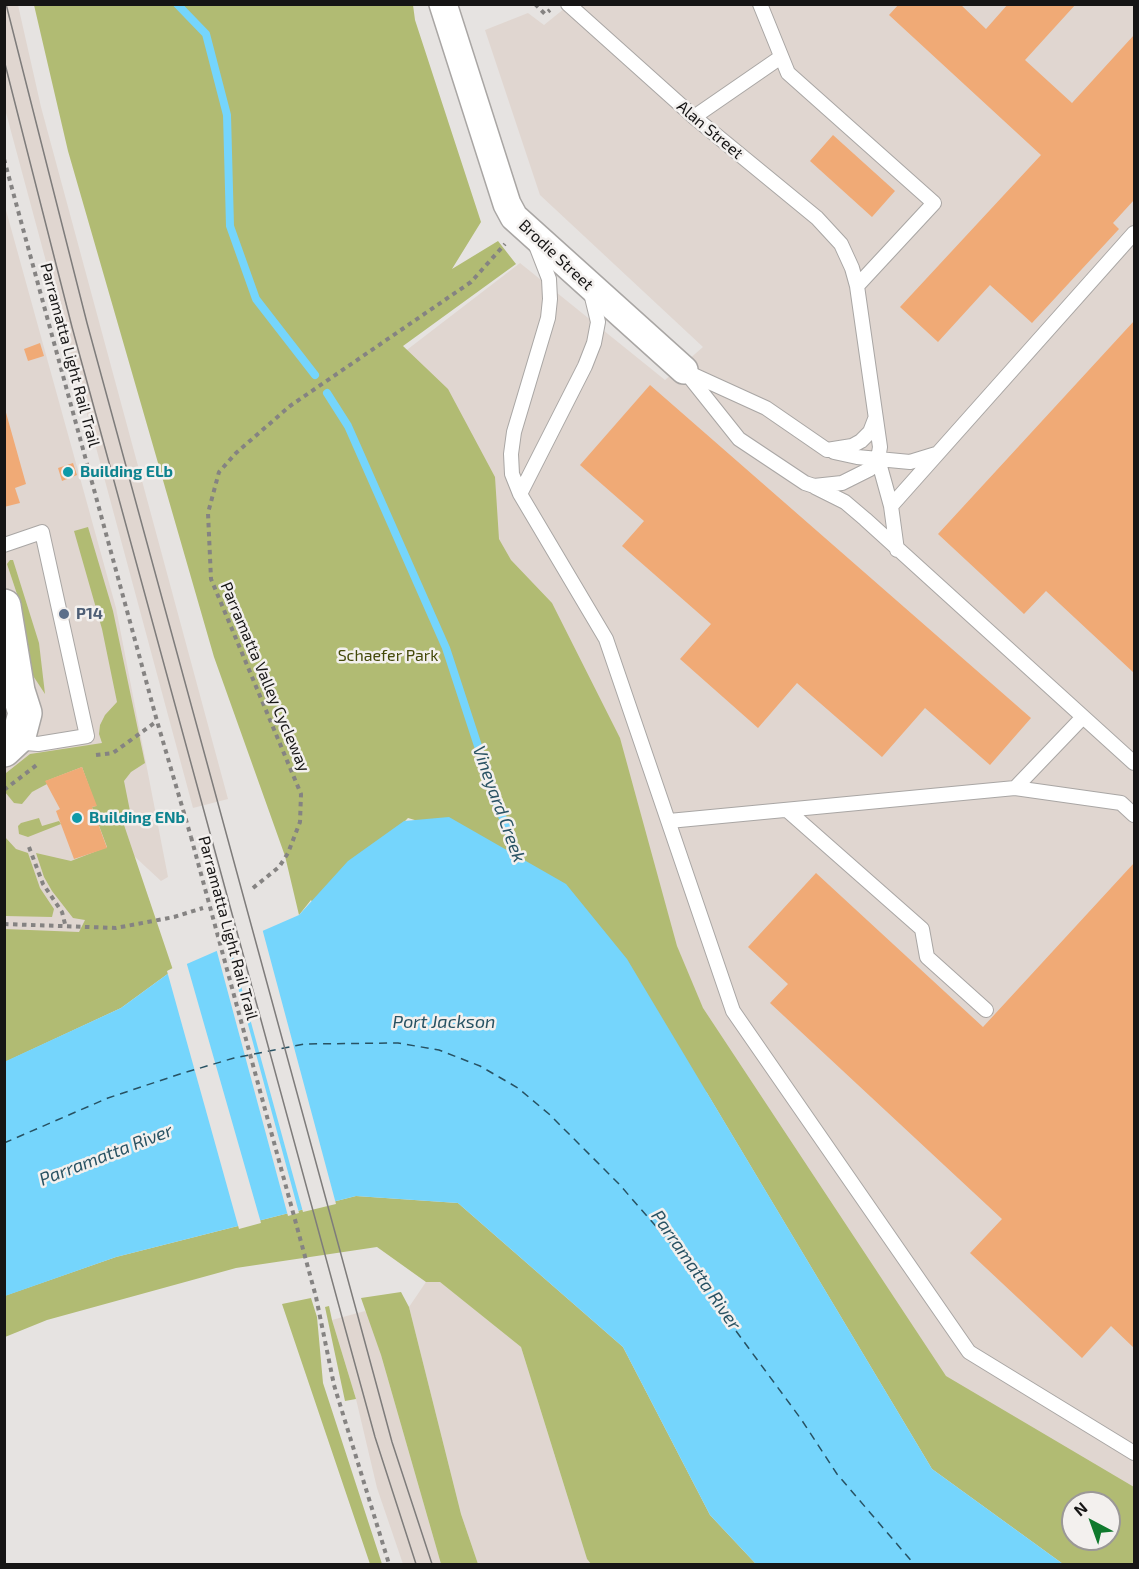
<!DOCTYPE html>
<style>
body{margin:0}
#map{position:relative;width:1139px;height:1569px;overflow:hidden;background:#e6e3e1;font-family:"Exo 2",sans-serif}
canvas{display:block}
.frame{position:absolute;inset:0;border:6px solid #161515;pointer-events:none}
.north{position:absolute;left:1061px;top:1491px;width:60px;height:60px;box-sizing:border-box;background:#f3f0ee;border:2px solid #9b9897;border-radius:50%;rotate:319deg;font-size:16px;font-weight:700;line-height:24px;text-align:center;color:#161515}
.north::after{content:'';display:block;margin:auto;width:21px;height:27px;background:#10792d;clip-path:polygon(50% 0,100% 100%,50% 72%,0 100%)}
</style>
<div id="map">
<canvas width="1139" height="1569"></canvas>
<div class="frame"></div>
<div class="north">N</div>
</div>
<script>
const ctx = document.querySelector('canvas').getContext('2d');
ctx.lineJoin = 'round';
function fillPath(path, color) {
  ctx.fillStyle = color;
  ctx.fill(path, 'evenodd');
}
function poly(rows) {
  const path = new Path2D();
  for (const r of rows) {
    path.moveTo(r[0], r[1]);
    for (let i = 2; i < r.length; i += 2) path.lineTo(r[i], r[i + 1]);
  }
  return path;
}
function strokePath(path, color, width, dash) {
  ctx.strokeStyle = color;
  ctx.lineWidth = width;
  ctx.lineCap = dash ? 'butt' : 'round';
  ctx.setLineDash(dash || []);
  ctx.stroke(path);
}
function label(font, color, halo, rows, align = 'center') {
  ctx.font = font + ' "Exo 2",sans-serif';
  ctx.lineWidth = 5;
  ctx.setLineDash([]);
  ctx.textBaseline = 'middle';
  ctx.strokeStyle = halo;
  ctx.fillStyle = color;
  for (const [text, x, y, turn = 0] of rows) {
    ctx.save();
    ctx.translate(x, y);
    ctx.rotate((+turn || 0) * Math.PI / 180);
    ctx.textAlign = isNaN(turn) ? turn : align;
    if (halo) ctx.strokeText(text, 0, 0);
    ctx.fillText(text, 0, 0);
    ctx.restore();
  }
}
fillPath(poly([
 [570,4,1134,5,1134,1495,945,1379,729,1073,395,359,520,263,665,380,703,347,540,195,485,30,528,13,544,25],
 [4,5,18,5,41,107,228,799,193,808,5,109],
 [4,203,116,608,168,877,161,881,134,856,80,932,5,984],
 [426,1282,440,1282,521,1347,587,1559,591,1564,478,1564,461,1514,409,1307],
 [365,1311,369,1316,381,1355,441,1564,403,1564,377,1488,356,1399,332,1320]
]), '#e0d6d0');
fillPath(poly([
 [34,5,413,5,415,20,481,222,452,269,498,241,516,264,403,346,448,389,495,477,499,539,511,560,552,603,620,738,677,946,703,1008,946,1376,1134,1487,1134,1564,1063,1564,932,1469,707,1093,492,843,408,818,317,910,311,900,299,915,285,856,214,657,68,151],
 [1073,1503,1109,1503,1109,1539,1073,1539],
 [88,527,113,611,145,763,131,772,124,781,131,816,123,822,173,970,121,1008,5,1062,5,929,79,932,85,920,73,918,52,891,44,877,36,853,71,861,107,847,92,807,96,806,82,767,46,781,47,784,32,792,22,804,14,803,5,792,6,773,30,754,102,743,99,734,100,725,105,715,117,702,102,629,74,531],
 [10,560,13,560,39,643,45,694,26,665,20,603,7,564],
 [39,818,42,826,59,821,61,824,28,837,19,834,18,826,21,823],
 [5,837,16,849,28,853,40,888,54,909,52,917,5,916],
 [356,1196,458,1203,623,1347,710,1515,756,1564,591,1564,587,1559,521,1347,440,1282,426,1282,377,1247,236,1268,47,1320,5,1337,4,1296,116,1257],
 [401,1292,409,1307,461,1514,478,1564,441,1564,381,1355,361,1298],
 [311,1298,317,1317,323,1383,382,1564,370,1564,282,1304],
 [329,1306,332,1320,356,1399,345,1401,325,1307]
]), '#b1bb73');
fillPath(poly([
 [449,817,566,884,627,959,932,1469,1063,1564,756,1564,710,1515,623,1347,458,1203,356,1196,116,1257,5,1296,4,1062,121,1008,173,970,299,915,348,861,404,821]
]), '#75d5fc');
fillPath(poly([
 [262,928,336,1204,303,1212,229,942],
 [226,943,299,1213,288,1216,216,948],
 [186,961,261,1223,239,1229,167,971]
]), '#e6e3e1');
strokePath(poly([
 [177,4,206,34,227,115,230,226,256,299,315,375],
 [327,393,348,426,446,648,496,801,522,866]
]), '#75d5fc', 8);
strokePath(poly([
 [4,1143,108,1098,180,1074,234,1058,304,1044,398,1043,439,1050,480,1066,518,1088,549,1114,619,1184,674,1247,801,1419,837,1474,914,1564]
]), '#285263', 1.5, [8, 6]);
fillPath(poly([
 [899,4,960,4,986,29,1008,4,1076,4,1025,60,1072,103,1134,35,1134,200,1113,223,1119,229,1032,323,990,285,938,342,900,307,1041,155,889,15],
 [833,135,895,191,872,217,810,161],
 [1134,321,1134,673,1046,591,1024,614,938,534],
 [40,343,44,356,28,361,24,349],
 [650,385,1031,718,990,765,925,708,882,757,797,683,758,728,680,659,711,624,622,546,644,521,580,465],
 [5,409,26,484,15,488,20,503,4,507],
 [73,463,77,475,62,481,58,468],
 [82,767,97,806,92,807,107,848,74,859,56,811,60,809,45,781],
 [1134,863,1134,1348,1111,1326,1082,1358,970,1253,1002,1219,770,1003,788,984,748,947,816,873,983,1027]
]), '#f0aa76');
const service = poly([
 [568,4,694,117,817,218,841,244,852,268,857,286,880,447,878,459,870,469,842,483,814,486,805,483,739,439,684,370],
 [760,4,788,73,934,203,857,286],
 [694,117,781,57],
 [537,248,549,279,550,299,548,318,514,432,511,454,512,474,520,494,606,639,733,1011,969,1352,1134,1453],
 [687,372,766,408,827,450,852,446,861,441,870,432,875,419],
 [834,452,857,457,910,462,936,454],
 [878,459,891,506],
 [815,487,845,502,865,519,1134,763],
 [520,494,585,366,594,343,598,322,591,293],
 [4,545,42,532,87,736,38,744,14,742],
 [897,550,891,506,1134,233],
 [1015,788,1121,803,1134,815],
 [787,810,922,929,927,957,986,1010],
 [669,821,1015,788,1083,717]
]);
const minor = poly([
 [443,4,507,204,514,217,684,370]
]);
const tertiary = poly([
 [4,606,18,691],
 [4,679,18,691,25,713,19,736,4,750]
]);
strokePath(service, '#a9a6a4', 16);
strokePath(minor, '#a9a6a4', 30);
strokePath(tertiary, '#a9a6a4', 36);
strokePath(poly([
 [535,4,545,14,550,10],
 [4,159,157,721,191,837],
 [96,755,113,753,157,721],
 [4,790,38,764],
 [29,847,43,884,62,912,65,924],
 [253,888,279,867,288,853,300,822,301,794,211,579,208,513,219,472,236,453,290,406,471,282,505,244],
 [4,924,116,928,174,917,203,908],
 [316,1297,334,1385,389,1564]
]), '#858382', 4, [4.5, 4.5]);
strokePath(service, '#fff', 14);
strokePath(minor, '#fff', 27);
strokePath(tertiary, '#fff', 33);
strokePath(poly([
 [6,4,87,323,357,1313,392,1442,432,1564],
 [4,60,72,327,342,1317,375,1437,416,1564]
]), '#7e7c7b', 1.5);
strokePath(poly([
 [191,837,316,1297]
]), '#858382', 4, [4.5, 4.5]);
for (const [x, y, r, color] of [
 [68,472,6,"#0f9aa8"],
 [64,614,6,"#5c6f8a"],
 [77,818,6,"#0f9aa8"]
]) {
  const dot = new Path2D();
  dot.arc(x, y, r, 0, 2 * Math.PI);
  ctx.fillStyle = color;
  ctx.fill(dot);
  strokePath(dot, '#f3f0ee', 2);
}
label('16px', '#161515', '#f3f0ee', [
 ["Alan Street",710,130,40],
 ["Brodie Street",556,255,43],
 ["Parramatta Light Rail Trail",70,355,75],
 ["Parramatta Valley Cycleway",265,677,67],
 ["Parramatta Light Rail Trail",228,928,75]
]);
label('bold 16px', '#0d838f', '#f3f0ee', [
 ["Building ELb",80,472],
 ["Building ENb",89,818]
], 'left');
label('bold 16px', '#4e5e75', '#f3f0ee', [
 ["P14",76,614]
], 'left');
label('16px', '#44490a', '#f3f0ee', [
 ["Schaefer Park",388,656]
]);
label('italic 18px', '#285263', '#f3f0ee', [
 ["Vineyard Creek",499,804,70],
 ["Port Jackson",444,1022],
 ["Parramatta River",106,1155,-21],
 ["Parramatta River",696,1270,55]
]);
</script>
